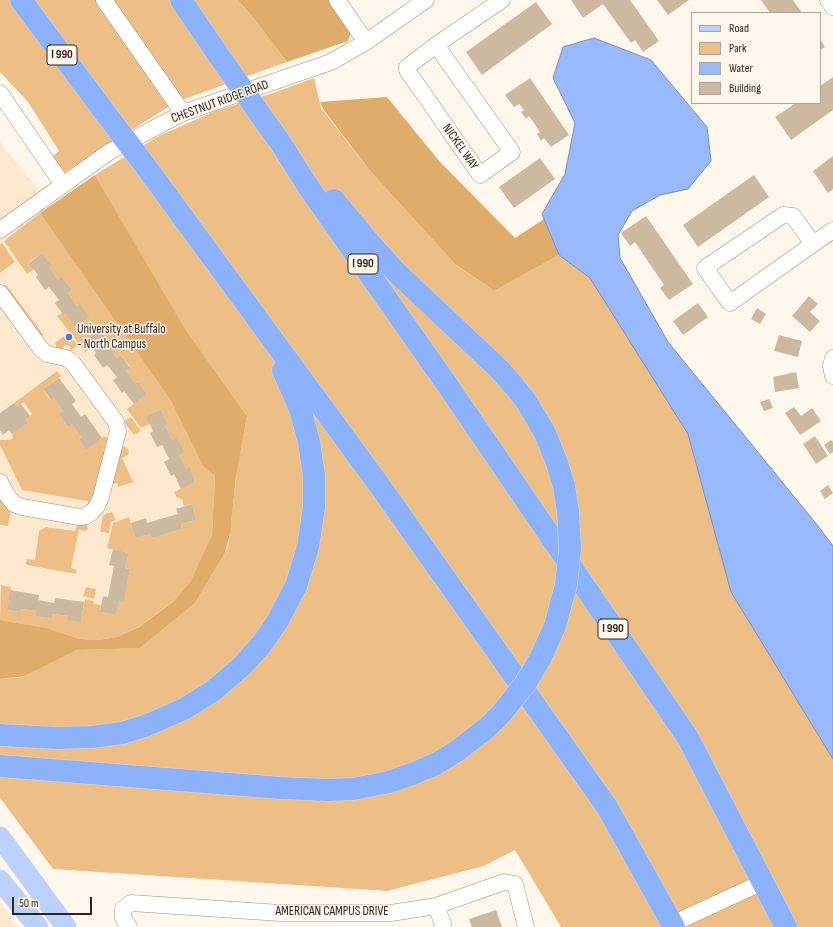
<!DOCTYPE html>
<style>
body{margin:0}
#map{position:relative;width:833px;height:927px;overflow:hidden;background:#fff6ec;font-family:"Sofia Sans Condensed",sans-serif}
canvas{display:block}
.legend{position:absolute;left:691px;top:12px;width:130px;height:92px;box-sizing:border-box;background:#fff6ec;border:1px solid #aba298;margin:0;padding:5px 7px;list-style:none;font-size:12px;color:#2d251b}
.legend li{display:flex;align-items:center;gap:8px;height:20px}
.legend b{width:20px;border:1px solid #aba298}
.scale{position:absolute;left:12px;top:897px;width:80px;height:18px;box-sizing:border-box;border:2px solid #2d251b;border-top:0;padding-left:5px;font-size:12px;line-height:14px;white-space:nowrap;color:#2d251b;-webkit-text-stroke:3px #fff6ec;paint-order:stroke}
</style>
<div id="map">
<canvas width="833" height="927"></canvas>
<ul class="legend">
<li><b style="height:5px;background:#bad1fd"></b>Road</li>
<li><b style="height:11px;background:#edbf86"></b>Park</li>
<li><b style="height:11px;background:#98bafc"></b>Water</li>
<li><b style="height:11px;background:#cdb8a0"></b>Building</li>
</ul>
<div class="scale">50 m</div>
</div>
<script>
const ctx = document.querySelector('canvas').getContext('2d');
ctx.lineJoin = 'round';
function fillPath(path, color) {
  ctx.fillStyle = color;
  ctx.fill(path, 'evenodd');
}
function poly(rows) {
  const path = new Path2D();
  for (const r of rows) {
    path.moveTo(r[0], r[1]);
    for (let i = 2; i < r.length; i += 2) path.lineTo(r[i], r[i + 1]);
  }
  return path;
}
function strokePath(path, color, width, dash) {
  ctx.strokeStyle = color;
  ctx.lineWidth = width;
  ctx.lineCap = dash ? 'butt' : 'round';
  ctx.setLineDash(dash || []);
  ctx.stroke(path);
}
function label(font, color, halo, rows, align = 'center') {
  ctx.font = font + ' "Sofia Sans Condensed",sans-serif';
  ctx.lineWidth = 3;
  ctx.setLineDash([]);
  ctx.textBaseline = 'middle';
  ctx.strokeStyle = halo;
  ctx.fillStyle = color;
  for (const [text, x, y, turn = 0] of rows) {
    ctx.save();
    ctx.translate(x, y);
    ctx.rotate((+turn || 0) * Math.PI / 180);
    ctx.textAlign = isNaN(turn) ? turn : align;
    if (halo) ctx.strokeText(text, 0, 0);
    ctx.fillText(text, 0, 0);
    ctx.restore();
  }
}
fillPath(poly([
 [0,142,34,184,225,467,228,548,195,603,141,648,0,745],
 [0,903,18,927,0,927]
]), '#fee9cf');
fillPath(poly([
 [0,0,238,0,255,20,287,62,176,102,57,177,47,161,59,151,28,102,0,72],
 [314,78,321,108,371,172,456,265,494,291,559,255,591,279,688,434,731,592,833,759,833,927,561,927,515,850,484,866,387,891,53,869,0,798,0,679,23,677,77,650,140,648,195,603,228,548,237,470,247,416,184,328,95,175,157,137,215,111,276,92],
 [40,213,171,401,203,466,215,476,212,534,204,557,191,581,174,601,140,626,117,637,98,640,80,639,45,628,0,620,1,585,11,587,7,610,20,612,21,609,36,611,36,616,51,619,52,614,68,616,81,621,85,599,94,601,93,604,101,605,100,612,116,615,119,600,124,600,130,569,125,568,129,553,107,548,113,523,129,517,135,538,150,534,152,538,182,529,181,524,196,520,192,504,184,506,182,499,177,498,174,492,195,482,189,468,186,469,179,455,177,438,172,440,165,426,168,424,161,410,150,424,141,428,127,409,147,394,138,382,135,383,126,371,130,367,121,355,117,358,107,345,109,343,100,330,87,340,92,346,85,352,57,316,62,313,64,316,77,306,68,293,72,290,63,278,58,280,49,267,51,265,42,253,29,262,34,269,27,274,4,241],
 [2,243,15,262,0,273,0,244],
 [4,285,7,286,43,334,43,336,41,337,3,286],
 [68,333,78,345,70,351,70,346,64,345,62,351,57,348,55,343],
 [57,371,61,376,43,389,50,400,53,398,63,411,59,414,68,427,72,424,81,437,79,439,86,449,105,436,110,443,92,500,90,503,87,501,22,490,0,445,0,440,10,440,13,437,12,434,28,423,26,419,32,414,24,402,17,407,14,403],
 [131,417,141,431,134,435,125,423,125,421],
 [123,447,126,447,129,451,128,455,122,458,133,482,118,487,117,483,113,484,111,479,121,448],
 [0,498,11,509,8,526,0,525],
 [112,512,116,520,111,522,109,533,101,532,100,530,103,516,105,514],
 [80,523,86,524,88,529,86,531,79,530,71,568,77,570,76,574,27,565,26,563,27,559,35,560,39,531,46,527,75,531,77,524],
 [86,587,96,589,94,599,83,596]
]), '#edbf86');
fillPath(poly([
 [238,0,337,0,354,24,348,41,287,62,255,20],
 [387,97,440,162,515,238,544,219,559,255,494,291,455,264,371,172,323,109,320,102],
 [95,175,185,329,247,416,236,477,230,534,225,553,195,603,140,648,77,650,25,676,0,679,0,620,46,628,80,639,98,640,117,637,139,627,173,602,191,581,212,535,215,476,203,466,171,401,40,213]
]), '#dfac6b');
const water = poly([
 [594,38,651,60,707,127,711,161,688,189,660,195,632,211,618,235,620,258,668,342,818,526,833,546,833,759,731,592,688,434,590,278,559,255,542,214,565,174,575,123,553,78,563,47,594,38]
]);
fillPath(water, '#98bafc');
strokePath(water, '#788db8', 1);
fillPath(poly([
 [571,0,630,0,659,41,643,52,635,40,631,43,603,4,583,18],
 [657,0,689,0,668,15],
 [761,0,793,0,802,13,770,13],
 [536,2,552,24,482,75,466,52],
 [820,39,825,47,820,50],
 [833,77,833,110,791,140,775,117,796,103,820,103,820,86],
 [530,78,569,135,551,147,544,138,541,141,537,134,540,132,529,116,526,119,521,112,524,110,519,104,514,107,505,95],
 [833,156,833,189,828,193,813,171],
 [540,158,555,179,514,208,499,187],
 [754,175,769,197,698,247,683,225],
 [646,216,693,284,669,300,660,288,664,285,635,242,630,246,621,233],
 [42,253,52,266,49,267,58,280,62,277,72,290,68,293,77,306,80,304,89,317,76,327,66,314,64,316,55,303,59,300,49,287,45,290,36,277,38,275,29,263],
 [809,296,818,304,810,312,820,321,810,332,792,316],
 [698,303,708,317,683,335,673,321],
 [757,308,766,314,760,324,751,319],
 [100,330,109,343,107,345,117,358,121,355,130,368,126,371,135,383,138,382,147,394,134,404,124,391,122,393,113,380,117,377,107,365,103,368,94,355,96,353,87,340],
 [779,335,802,341,798,357,774,351],
 [796,372,799,388,775,392,773,377],
 [59,378,76,401,72,404,81,417,85,414,102,438,86,450,79,439,81,437,72,424,68,427,59,414,63,411,53,398,51,400,43,389],
 [769,399,773,408,764,411,760,402],
 [14,403,17,407,21,404,30,416,26,419,28,423,12,434,9,430,3,435,0,430,0,413],
 [794,407,801,416,812,408,821,421,800,435,785,413],
 [161,410,168,424,165,426,172,440,177,438,184,452,179,455,186,469,189,467,195,482,181,489,174,474,171,476,164,462,169,459,162,445,157,447,150,433,153,431,146,417],
 [815,436,828,456,816,464,803,444],
 [831,440,833,442,833,452,830,454,824,445],
 [828,485,833,493,825,499,820,491],
 [192,504,196,520,181,524,182,529,152,538,150,534,135,538,131,523,146,518,147,523,178,514,176,509],
 [113,549,129,553,125,568,130,569,124,601,119,600,116,615,100,612,103,596,108,597,114,566,109,565],
 [10,590,39,595,38,600,54,603,55,598,84,602,81,622,67,620,68,616,52,614,52,619,36,616,36,611,21,609,20,612,7,610],
 [496,910,502,927,472,927,469,919]
]), '#cdb8a0');
const minor = poly([
 [104,0,183,113],
 [337,0,366,42],
 [828,0,833,7],
 [436,45,512,152,480,175,407,70,407,67,436,45,502,0],
 [0,93,63,185],
 [0,230,109,152,183,113,331,62,366,42,426,0],
 [813,244,793,216,783,215,705,268,730,303,813,244,833,230],
 [0,293,41,349,47,354,66,358,72,362,116,422,118,431,101,497,97,506,92,512,86,516,80,517,22,507,14,504,7,495,0,482],
 [833,358,831,366,833,376],
 [436,906,443,924,442,927],
 [672,924,763,882],
 [129,927,123,918,123,909,131,903,280,913,391,913,436,906,504,882,515,884,526,927]
]);
const major = poly([
 [0,837,66,927],
 [0,880,38,927]
]);
const highway = poly([
 [21,0,103,110],
 [181,0,219,56],
 [264,120,280,142,309,188,448,386,688,738,786,927],
 [149,171,377,482,607,807,674,927],
 [334,200,369,242,397,273,499,369,514,386,526,401,545,433,557,463,564,486],
 [0,735,57,738,92,737,122,733,145,726,184,709,213,691,242,666,261,645,277,622,296,586,308,547,314,507,314,475,309,442,300,409,283,370],
 [0,766,281,788,327,790,353,789,389,782,412,774,436,764,457,751,488,727]
]);
strokePath(minor, '#a28e77', 17);
strokePath(major, '#d9d8d6', 21);
strokePath(highway, '#d9d8d6', 23);
strokePath(minor, '#fff', 16);
strokePath(major, '#bad1fd', 20);
strokePath(highway, '#8cb2fc', 22);
const highwayBridge = poly([
 [219,56,264,120],
 [103,110,149,171],
 [488,727,501,714,525,684,540,659,555,626,566,585,570,549,568,512,564,486]
]);
strokePath(highwayBridge, '#d9d8d6', 23, []);
strokePath(highwayBridge, '#8cb2fc', 22);
for (const [x, y, r, color] of [
 [69,337,4,"#4378e9"]
]) {
  const dot = new Path2D();
  dot.arc(x, y, r, 0, 2 * Math.PI);
  ctx.fillStyle = color;
  ctx.fill(dot);
  strokePath(dot, '#fff6ec', 1.5);
}
for (const [x, y, w] of [
 [62,55,30],
 [363,264,30],
 [613,629,30]
]) {
  const box = new Path2D();
  box.roundRect(x - w / 2, y - 10, w, 20, 3);
  ctx.fillStyle = '#fff6ec';
  ctx.fill(box);
  strokePath(box, '#2d251b', 1);
}
label('bold 12px', '#2d251b', null, [
 ["I 990",62,55],
 ["I 990",363,264],
 ["I 990",613,629]
]);
label('13px', '#2d251b', '#fff6ec', [
 ["CHESTNUT RIDGE ROAD",220,102,-20],
 ["NICKEL WAY",460,147,55],
 ["AMERICAN CAMPUS DRIVE",332,912]
]);
label('13px', '#2d251b', '#fff6ec', [
 ["University at Buffalo",77,330],
 ["- North Campus",77,345]
], 'left');
</script>
